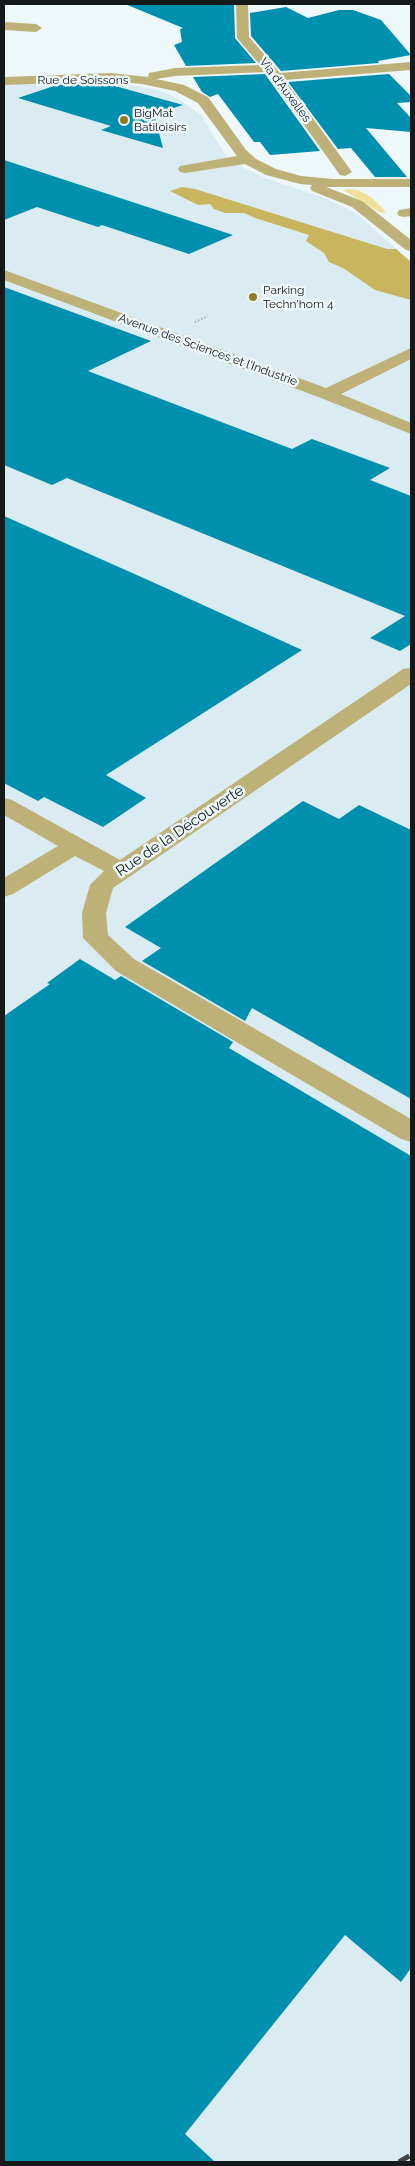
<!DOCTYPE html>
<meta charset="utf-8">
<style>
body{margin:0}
#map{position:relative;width:415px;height:2166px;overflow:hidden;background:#eef7fa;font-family:Raleway,sans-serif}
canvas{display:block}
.frame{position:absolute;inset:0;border:5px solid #16191a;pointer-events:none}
</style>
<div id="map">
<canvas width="415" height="2166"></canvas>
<div class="frame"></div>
</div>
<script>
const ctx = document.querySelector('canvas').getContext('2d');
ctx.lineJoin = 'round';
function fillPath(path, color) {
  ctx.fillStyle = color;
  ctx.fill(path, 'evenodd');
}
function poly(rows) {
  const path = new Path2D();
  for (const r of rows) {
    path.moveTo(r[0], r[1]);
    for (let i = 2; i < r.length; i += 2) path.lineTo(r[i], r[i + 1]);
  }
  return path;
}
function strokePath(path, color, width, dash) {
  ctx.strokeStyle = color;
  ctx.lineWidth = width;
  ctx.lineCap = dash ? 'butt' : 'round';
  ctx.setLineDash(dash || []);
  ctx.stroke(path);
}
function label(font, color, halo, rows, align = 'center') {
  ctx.font = font + ' Raleway,sans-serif';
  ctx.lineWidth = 5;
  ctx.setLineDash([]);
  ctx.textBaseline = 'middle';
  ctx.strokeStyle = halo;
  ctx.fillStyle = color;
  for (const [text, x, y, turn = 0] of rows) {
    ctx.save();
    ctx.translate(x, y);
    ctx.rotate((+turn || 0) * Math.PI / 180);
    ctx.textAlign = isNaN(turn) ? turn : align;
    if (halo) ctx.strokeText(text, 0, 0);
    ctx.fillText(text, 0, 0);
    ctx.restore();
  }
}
fillPath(poly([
 [48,82,131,85,157,90,177,98,201,115,226,156,240,166,265,178,325,198,357,214,411,262,411,2162,4,2162,4,84]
]), '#daebf1');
fillPath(poly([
 [348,189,358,190,371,197,386,212,381,213,343,190]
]), '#f0e098');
fillPath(poly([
 [182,187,195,189,387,249,396,249,411,262,411,300,375,290,343,268,329,262,324,253,306,241,309,235,255,218,244,213,225,213,214,209,210,204,198,205,170,191]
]), '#c8b55e');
fillPath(poly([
 [125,4,234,4,235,38,256,63,186,66,174,45,182,42,180,29,183,28],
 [286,7,308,18,339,10,353,10,381,20,411,55,378,61,379,63,281,71,251,36,250,13],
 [265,74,320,151,270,155,260,142,254,142,218,94,210,97,202,92,193,77],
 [389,74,411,96,411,102,397,103,411,118,411,132,366,128,407,177,375,177,351,148,338,149,288,82],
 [111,83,114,83,115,86,183,105,154,114,163,148,101,130,111,126,18,98,57,85],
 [4,160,233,235,189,254,102,225,98,227,37,207,4,220],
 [4,287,151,341,88,371,292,449,312,439,390,468,370,480,411,496,411,644,400,651,370,638,405,616,67,478,52,485,4,465],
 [4,516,148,580,302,650,106,775,146,798,103,827,44,797,38,801,4,783],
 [303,801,339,819,359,805,411,830,411,1099,252,1008,245,1021,142,961,161,948,125,927],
 [80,959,115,980,121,976,233,1042,229,1048,411,1156,411,1968,401,1982,345,1935,185,2134,215,2162,4,2162,4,1016,50,984,47,983]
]), '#0090af');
strokePath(poly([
 [195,322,208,316]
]), '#8d9395', 2, [1, 2.5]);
fillPath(poly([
 [236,4,248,4,249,37,280,73,411,62,411,70,285,80,352,172,345,176,340,175,266,72,175,76,156,79,184,85,208,97,246,150,256,159,276,169,301,176,333,179,411,179,411,187,326,187,362,201,411,240,411,251,406,250,352,207,312,191,310,188,312,185,300,184,266,175,245,164,185,173,180,172,178,169,180,166,237,156,198,103,175,91,142,84,111,81,4,85,4,77,111,73,148,77,149,73,175,68,260,65,237,38,236,4],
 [4,22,36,24,42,28,36,32,4,30,4,22],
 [411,208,411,216,404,217,399,216,397,213,399,210,411,208],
 [4,270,326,388,411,348,411,359,341,394,411,423,411,434,321,398,4,280,4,270],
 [411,668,411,684,113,888,106,913,108,935,134,959,411,1119,411,1142,401,1139,116,971,83,938,82,913,90,885,104,871,75,856,13,894,4,897,4,878,58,846,4,815,4,798,12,800,120,860,403,669,411,668]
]), '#bdb178');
strokePath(poly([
 [399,2162,411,2155]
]), '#434748', 5, [12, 12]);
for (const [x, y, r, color] of [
 [124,120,5,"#8f7d23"],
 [253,297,5,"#8f7d23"]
]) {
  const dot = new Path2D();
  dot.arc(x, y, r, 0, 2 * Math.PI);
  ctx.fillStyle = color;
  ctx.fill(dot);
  strokePath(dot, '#eef7fa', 2);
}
label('12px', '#16191a', '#eef7fa', [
 ["Rue de Soissons",83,80],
 ["Via d'Auxelles",285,90,53],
 ["Avenue des Sciences et l'Industrie",208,350,20]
]);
label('12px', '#16191a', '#eef7fa', [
 ["BigMat",134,113],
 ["Batiloisirs",134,127],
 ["Parking",263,290],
 ["Techn'hom 4",263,304]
], 'left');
label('15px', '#16191a', '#eef7fa', [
 ["Rue de la Découverte",180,831,-34]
]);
</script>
